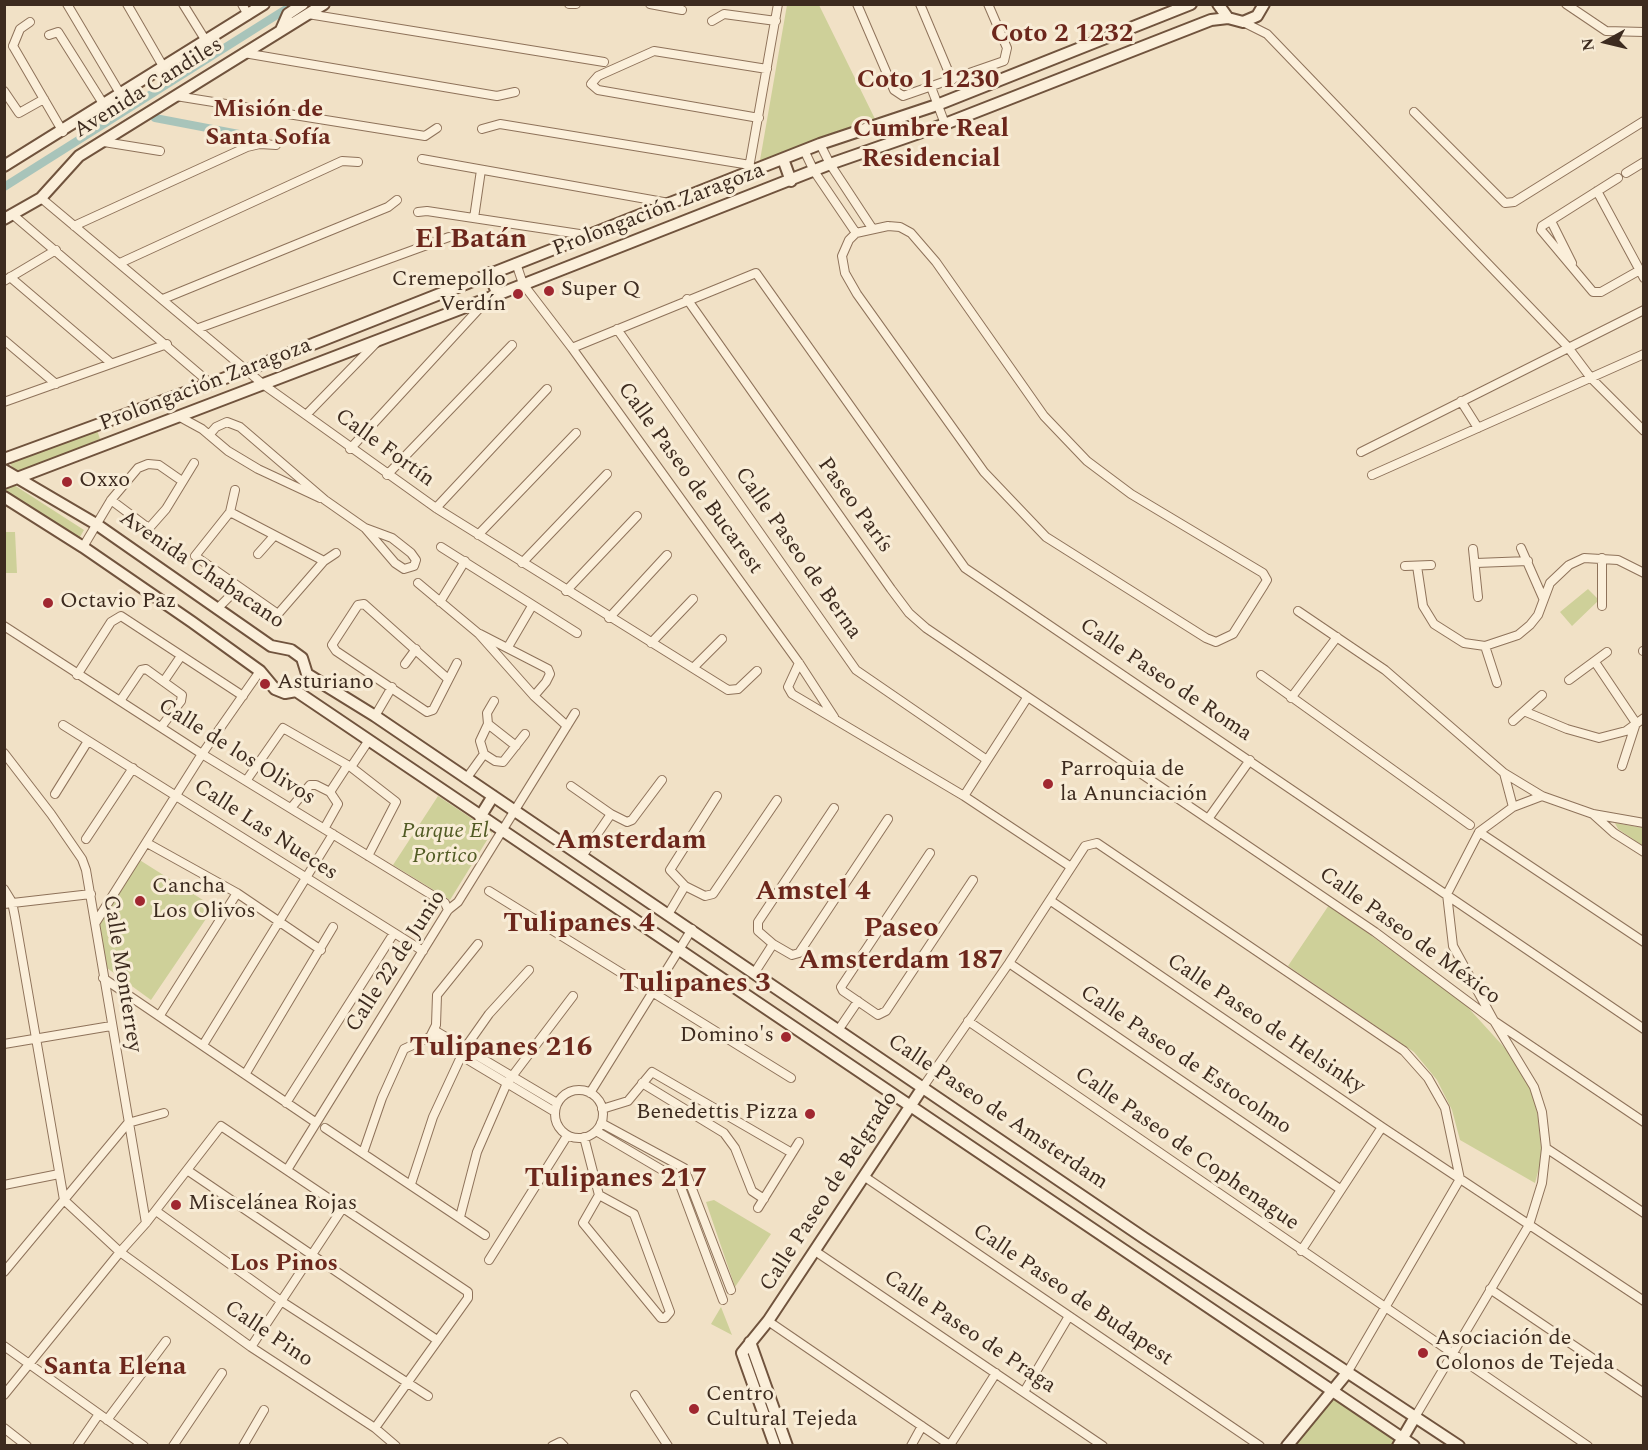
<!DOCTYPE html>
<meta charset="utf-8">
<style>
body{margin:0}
#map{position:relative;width:1648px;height:1450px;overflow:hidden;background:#f1e1c6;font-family:Spectral,serif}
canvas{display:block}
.frame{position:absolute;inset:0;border:6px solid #3d2b1f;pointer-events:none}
.north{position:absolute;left:1576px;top:12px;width:60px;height:60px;-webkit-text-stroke:4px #f8ecd6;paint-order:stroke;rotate:262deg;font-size:16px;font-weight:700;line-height:24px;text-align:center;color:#3d2b1f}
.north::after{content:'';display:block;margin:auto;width:21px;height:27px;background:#3d2b1f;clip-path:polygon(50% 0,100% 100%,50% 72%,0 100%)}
</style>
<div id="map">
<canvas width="1648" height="1450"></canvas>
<div class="frame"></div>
<div class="north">N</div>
</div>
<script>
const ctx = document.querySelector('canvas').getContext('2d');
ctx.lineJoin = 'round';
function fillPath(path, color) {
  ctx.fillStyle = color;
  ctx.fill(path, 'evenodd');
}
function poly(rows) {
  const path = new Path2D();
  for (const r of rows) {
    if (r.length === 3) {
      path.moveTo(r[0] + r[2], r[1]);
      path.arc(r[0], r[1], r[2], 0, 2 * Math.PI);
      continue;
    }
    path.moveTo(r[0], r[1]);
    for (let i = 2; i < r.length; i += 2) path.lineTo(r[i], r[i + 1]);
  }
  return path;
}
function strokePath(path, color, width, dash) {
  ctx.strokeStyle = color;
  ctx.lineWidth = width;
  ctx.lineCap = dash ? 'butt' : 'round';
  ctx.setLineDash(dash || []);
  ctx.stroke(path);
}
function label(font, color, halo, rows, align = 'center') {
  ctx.font = font + ' Spectral,serif';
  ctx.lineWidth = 6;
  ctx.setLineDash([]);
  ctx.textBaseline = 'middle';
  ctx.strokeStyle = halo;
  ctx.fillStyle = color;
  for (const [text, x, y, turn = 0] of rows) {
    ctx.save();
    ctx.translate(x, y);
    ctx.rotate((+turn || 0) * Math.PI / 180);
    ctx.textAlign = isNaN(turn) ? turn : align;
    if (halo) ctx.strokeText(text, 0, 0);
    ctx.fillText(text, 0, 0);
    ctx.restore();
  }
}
fillPath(poly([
 [787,5,819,5,875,119,759,166],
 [97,430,100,439,17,474,9,462],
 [14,485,84,530,77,542,5,493,5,490],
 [5,532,15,532,17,573,5,573],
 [1588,589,1599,600,1572,626,1560,612],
 [438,796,492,832,450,900,393,865],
 [1615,823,1643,828,1643,846,1618,829],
 [138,859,214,907,151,1000,107,968,101,943,99,922],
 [1329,905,1463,1002,1513,1057,1534,1096,1538,1118,1542,1157,1535,1183,1460,1140,1452,1110,1437,1080,1414,1052,1288,966],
 [714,1200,771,1234,735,1287,706,1202],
 [721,1307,732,1335,711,1324],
 [1332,1396,1398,1440,1393,1445,1292,1446]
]), '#ced099');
strokePath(poly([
 [155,118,244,135],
 [4,187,291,6]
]), '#a8c4ba', 8);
const street = poly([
 [67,4,121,95],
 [127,4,164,68],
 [183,4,206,41],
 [242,4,248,15],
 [569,4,576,4],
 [650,4,682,10],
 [857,4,894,90,903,96,1004,61,1007,48,988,4],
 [920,4,952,80],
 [1566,4,1606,31,1644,32],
 [308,14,604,62],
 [712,21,724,14,776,21],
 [1243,22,1267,34,1567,346,1591,378,1644,431],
 [49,35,58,32,104,105],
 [13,46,63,132],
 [13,46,20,29,30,22],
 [244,53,497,96,515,92],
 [931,87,945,124],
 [4,91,19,113,44,99],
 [176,96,425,136,437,128],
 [1414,112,1505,203,1514,202,1644,121],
 [759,118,598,90,591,84,598,76,654,51,767,69],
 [482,129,500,124,750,165],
 [104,142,160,151],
 [820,144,830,164,872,228],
 [804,150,814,171,856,233],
 [422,159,669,203],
 [749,168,778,4],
 [1626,173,1644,162],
 [1618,178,1542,226,1541,230,1593,292,1601,292,1640,270],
 [1597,191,1644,278],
 [41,198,264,385,436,508,728,690,738,689,757,671],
 [418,212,427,211,586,235],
 [12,214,211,384],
 [474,218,481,170],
 [1551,221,1572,263],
 [74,226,247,147,260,144,276,145],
 [888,226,900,227,911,233,936,262,1044,416,1087,461,1131,494,1263,573,1267,580,1264,585,1233,634,1216,642,1206,638,1046,537,984,472,857,294,845,273,842,256,849,240,856,233,888,226],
 [120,263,342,161,358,162],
 [516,263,523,284,572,348,799,663,834,717],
 [10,277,111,363],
 [4,281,56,250],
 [163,299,388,207,397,200],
 [687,299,891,589,909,613,926,628,1375,932,1494,1021,1534,1087,1542,1112,1546,1148,1542,1183,1529,1225,1415,1417],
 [199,328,449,237],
 [617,329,856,670,987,760],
 [4,340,56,384],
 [572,348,756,273,965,568,1644,1029],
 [1461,401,1478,428],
 [4,402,167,344],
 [306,415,376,343],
 [180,417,202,429,228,451,258,469,320,498],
 [209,435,216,427,227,422,240,427,325,500,365,528,395,563,404,569,414,566,416,560,411,553,392,538,365,528],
 [350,449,487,300],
 [1361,452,1644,310],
 [387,475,512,345],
 [1372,475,1644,354],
 [235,490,230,512,195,556,278,614,324,561,336,553],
 [111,500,147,527,151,526,166,509,194,463],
 [436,508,547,389],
 [230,512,324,561],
 [478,535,576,433],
 [83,547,111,500,138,468,148,464,159,465,182,481],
 [441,547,577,633],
 [1521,548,1543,598],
 [1473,549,1478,597],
 [258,554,274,536],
 [522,563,607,474],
 [1476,563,1528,561],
 [1405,566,1431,565],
 [1417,566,1423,606,1434,624,1464,643,1485,646,1518,635,1530,625,1538,615,1550,583,1569,565,1584,558,1618,560,1644,573],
 [418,583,479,634,534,696,567,726],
 [566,591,637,516],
 [440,602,465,561],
 [1602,606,1602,558],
 [217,609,239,587],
 [1298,611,1385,670,1504,773,1542,796,1593,814,1644,823],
 [609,618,667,555],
 [4,626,202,754,445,903,448,910],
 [480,634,548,669,550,674,546,682,534,696],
 [651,643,693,599],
 [1485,646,1497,683],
 [508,647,532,606],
 [1643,651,1644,651],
 [1595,662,1636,723,1622,766],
 [799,663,788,687,792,694,964,796,1071,867],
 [405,664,416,649],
 [693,668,722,639],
 [77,675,111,622,121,616,243,696],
 [1261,675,1470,825],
 [448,679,364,604,358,605,332,645,336,651,427,712,433,710,457,663],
 [1569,680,1607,652],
 [164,681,181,656],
 [1291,698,1337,637],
 [120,701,141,670,146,669,182,695,181,701,161,727],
 [494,701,487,713,488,724,480,741,484,754,495,761,503,762,525,734],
 [1526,712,1567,729,1599,738,1626,731,1644,718],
 [375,716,392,687],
 [1513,721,1542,695],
 [488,724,516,746],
 [63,725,423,951],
 [4,753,51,814,82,859,86,870,146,1223],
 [351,767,369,740],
 [1504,773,1513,807],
 [466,779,484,754],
 [246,781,283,728,351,767,396,802,368,856],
 [571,786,611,814],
 [330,792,347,766],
 [55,794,88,741],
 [717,796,670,870,685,886,705,896,713,894,777,800],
 [964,796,1027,698],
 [1542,796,1513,807,1479,832,1447,894,1453,946,1494,1021,1644,1122],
 [291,808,310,785,316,785,330,792,338,804,324,829],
 [834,808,758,922,758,931,773,944,792,955,799,953,888,819],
 [1594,815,1614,833,1644,852],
 [1208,819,1250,760],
 [1479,832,1644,942],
 [86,839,133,768],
 [147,843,237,893,321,950],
 [930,853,841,987,843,991,878,1015,886,1011,973,880],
 [583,855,611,814,627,822,632,820,662,780],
 [4,889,12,902,15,917,64,1200],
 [489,891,791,1078],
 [1051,901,1382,1127,1644,1301],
 [4,904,91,894],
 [669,913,685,886],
 [96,922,202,754,260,671],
 [1009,963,1340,1189],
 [755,972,773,944],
 [103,978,315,1122],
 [160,1015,237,893],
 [968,1021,1588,1446],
 [839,1029,858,1001],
 [434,1030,557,1103],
 [430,1037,555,1112],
 [4,1044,111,1026],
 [203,1045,333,834],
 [246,1073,333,927],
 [642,1083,724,1133,735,1148,752,1191,764,1199],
 [923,1087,1009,963,1085,846,1097,843,1404,1051,1428,1078,1445,1108,1460,1179,1347,1373],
 [579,1114,24],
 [590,1093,692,929],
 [286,1103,394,933],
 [602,1109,628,1101,652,1072,792,1153],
 [601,1123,684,1168,731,1290],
 [325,1128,485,1235],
 [596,1131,674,1177,680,1185,723,1300],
 [584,1137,599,1195,583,1223,661,1318,665,1318,670,1312,634,1214,599,1195],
 [1546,1148,1644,1213],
 [363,1153,382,1098,404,1049,430,1037,436,1025,437,995,478,944],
 [187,1170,437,1340],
 [287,1170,448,910,458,902,575,713],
 [865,1177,1260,1446],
 [411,1184,433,1117,465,1048,489,1014,529,970],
 [4,1185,59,1174],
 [64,1200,120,1252,251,1347,375,1428,396,1446],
 [758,1208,799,1142],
 [156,1211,281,1301,428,1396],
 [460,1217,477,1152,507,1083,573,996],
 [815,1251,1103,1446],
 [1301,1251,1382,1127],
 [489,1260,567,1136],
 [4,1272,128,1123,164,1113],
 [1490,1289,1644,1393],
 [768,1321,951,1446],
 [4,1346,144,1446],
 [251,1347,342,1209],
 [1024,1392,1069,1316],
 [4,1395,120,1252,146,1223,221,1126,468,1292,468,1298,375,1428],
 [635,1395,668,1446],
 [107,1420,166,1341],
 [4,1428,27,1446],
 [950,1445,996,1373],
 [77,1446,99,1414],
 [173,1446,222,1373],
 [243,1446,264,1410],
 [552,1446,560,1442,564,1446],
 [911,1446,922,1426]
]);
const secondary = poly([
 [1218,4,1228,18,1243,22,1257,16,1264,4],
 [281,30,288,14,303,4],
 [783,159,791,181],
 [4,166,264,4],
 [4,219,41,198,79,156,324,4],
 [489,273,498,295],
 [4,459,247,370,820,144,937,105,1191,4],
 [4,470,96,524,271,646,291,650,302,658,307,674,375,716,1144,1238,1459,1446],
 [4,483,489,298,830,164,945,124,1211,20,1228,18],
 [4,497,83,547,192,622,260,671,275,689,285,693,296,691,1414,1446],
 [480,817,493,796],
 [750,1342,787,1446],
 [775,1446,742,1353,768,1321,923,1087],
 [1287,1446,1347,1373],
 [1398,1446,1415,1417]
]);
strokePath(street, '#8e725a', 10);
strokePath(secondary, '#70533d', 14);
strokePath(street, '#fbefda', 8);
strokePath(secondary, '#fbefda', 10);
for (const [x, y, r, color] of [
 [549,291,6,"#a02730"],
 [518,294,6,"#a02730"],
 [67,482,6,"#a02730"],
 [48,603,6,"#a02730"],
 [265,684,6,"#a02730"],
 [1048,784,6,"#a02730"],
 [140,901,6,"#a02730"],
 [786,1037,6,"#a02730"],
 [810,1114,6,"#a02730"],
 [176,1205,6,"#a02730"],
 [1423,1353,6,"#a02730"],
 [694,1409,6,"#a02730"]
]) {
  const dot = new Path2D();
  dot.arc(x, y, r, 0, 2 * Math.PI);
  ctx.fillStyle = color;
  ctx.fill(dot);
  strokePath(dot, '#f8ecd6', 2);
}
label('22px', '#3d2b1f', '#f8ecd6', [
 ["Avenida Candiles",149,89,-32],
 ["Prolongación Zaragoza",659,211,-21],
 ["Prolongación Zaragoza",206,386,-21],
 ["Calle Fortín",384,449,36],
 ["Calle Paseo de Bucarest",689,479,54],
 ["Paseo París",854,506,54],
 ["Calle Paseo de Berna",797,554,55],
 ["Avenida Chabacano",201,571,34],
 ["Calle Paseo de Roma",1165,681,34],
 ["Calle de los Olivos",236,753,32],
 ["Calle Las Nueces",265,831,33],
 ["Calle Paseo de México",1409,937,36],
 ["Calle 22 de Junio",397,962,-57],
 ["Calle Monterrey",121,974,81],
 ["Calle Paseo de Helsinky",1265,1025,34],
 ["Calle Paseo de Estocolmo",1185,1061,34],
 ["Calle Paseo de Amsterdam",997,1113,34],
 ["Calle Paseo de Cophenague",1186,1150,35],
 ["Calle Paseo de Belgrado",830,1192,-57],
 ["Calle Paseo de Budapest",1072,1296,34],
 ["Calle Paseo de Praga",969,1333,34],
 ["Calle Pino",268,1335,34]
]);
label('22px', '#3d2b1f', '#f8ecd6', [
 ["Cremepollo",506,281,"right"],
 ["Verdín",506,306,"right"],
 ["Super Q",561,291],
 ["Oxxo",79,482],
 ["Octavio Paz",60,603],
 ["Asturiano",277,684],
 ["Parroquia de",1060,771],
 ["la Anunciación",1060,796],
 ["Cancha",152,888],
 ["Los Olivos",152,913],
 ["Domino's",774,1037,"right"],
 ["Benedettis Pizza",798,1114,"right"],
 ["Miscelánea Rojas",188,1205],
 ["Asociación de",1435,1340],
 ["Colonos de Tejeda",1435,1365],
 ["Centro",706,1396],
 ["Cultural Tejeda",706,1421]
], 'left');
label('italic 22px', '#515b24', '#f8ecd6', [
 ["Parque El",445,833],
 ["Portico",445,858]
]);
label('bold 24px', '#6c271c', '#f8ecd6', [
 ["Misión de",268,111],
 ["Santa Sofía",268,139],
 ["Los Pinos",284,1265]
]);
label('bold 26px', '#6c271c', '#f8ecd6', [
 ["Coto 2 1232",1062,36],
 ["Coto 1 1230",928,82],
 ["Cumbre Real",931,131],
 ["Residencial",931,161],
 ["Santa Elena",115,1369]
]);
label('bold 28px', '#6c271c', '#f8ecd6', [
 ["El Batán",471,242],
 ["Amsterdam",631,843],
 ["Amstel 4",813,894],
 ["Tulipanes 4",579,926],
 ["Paseo",901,931],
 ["Amsterdam 187",901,963],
 ["Tulipanes 3",695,986],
 ["Tulipanes 216",501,1050],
 ["Tulipanes 217",616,1181]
]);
</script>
